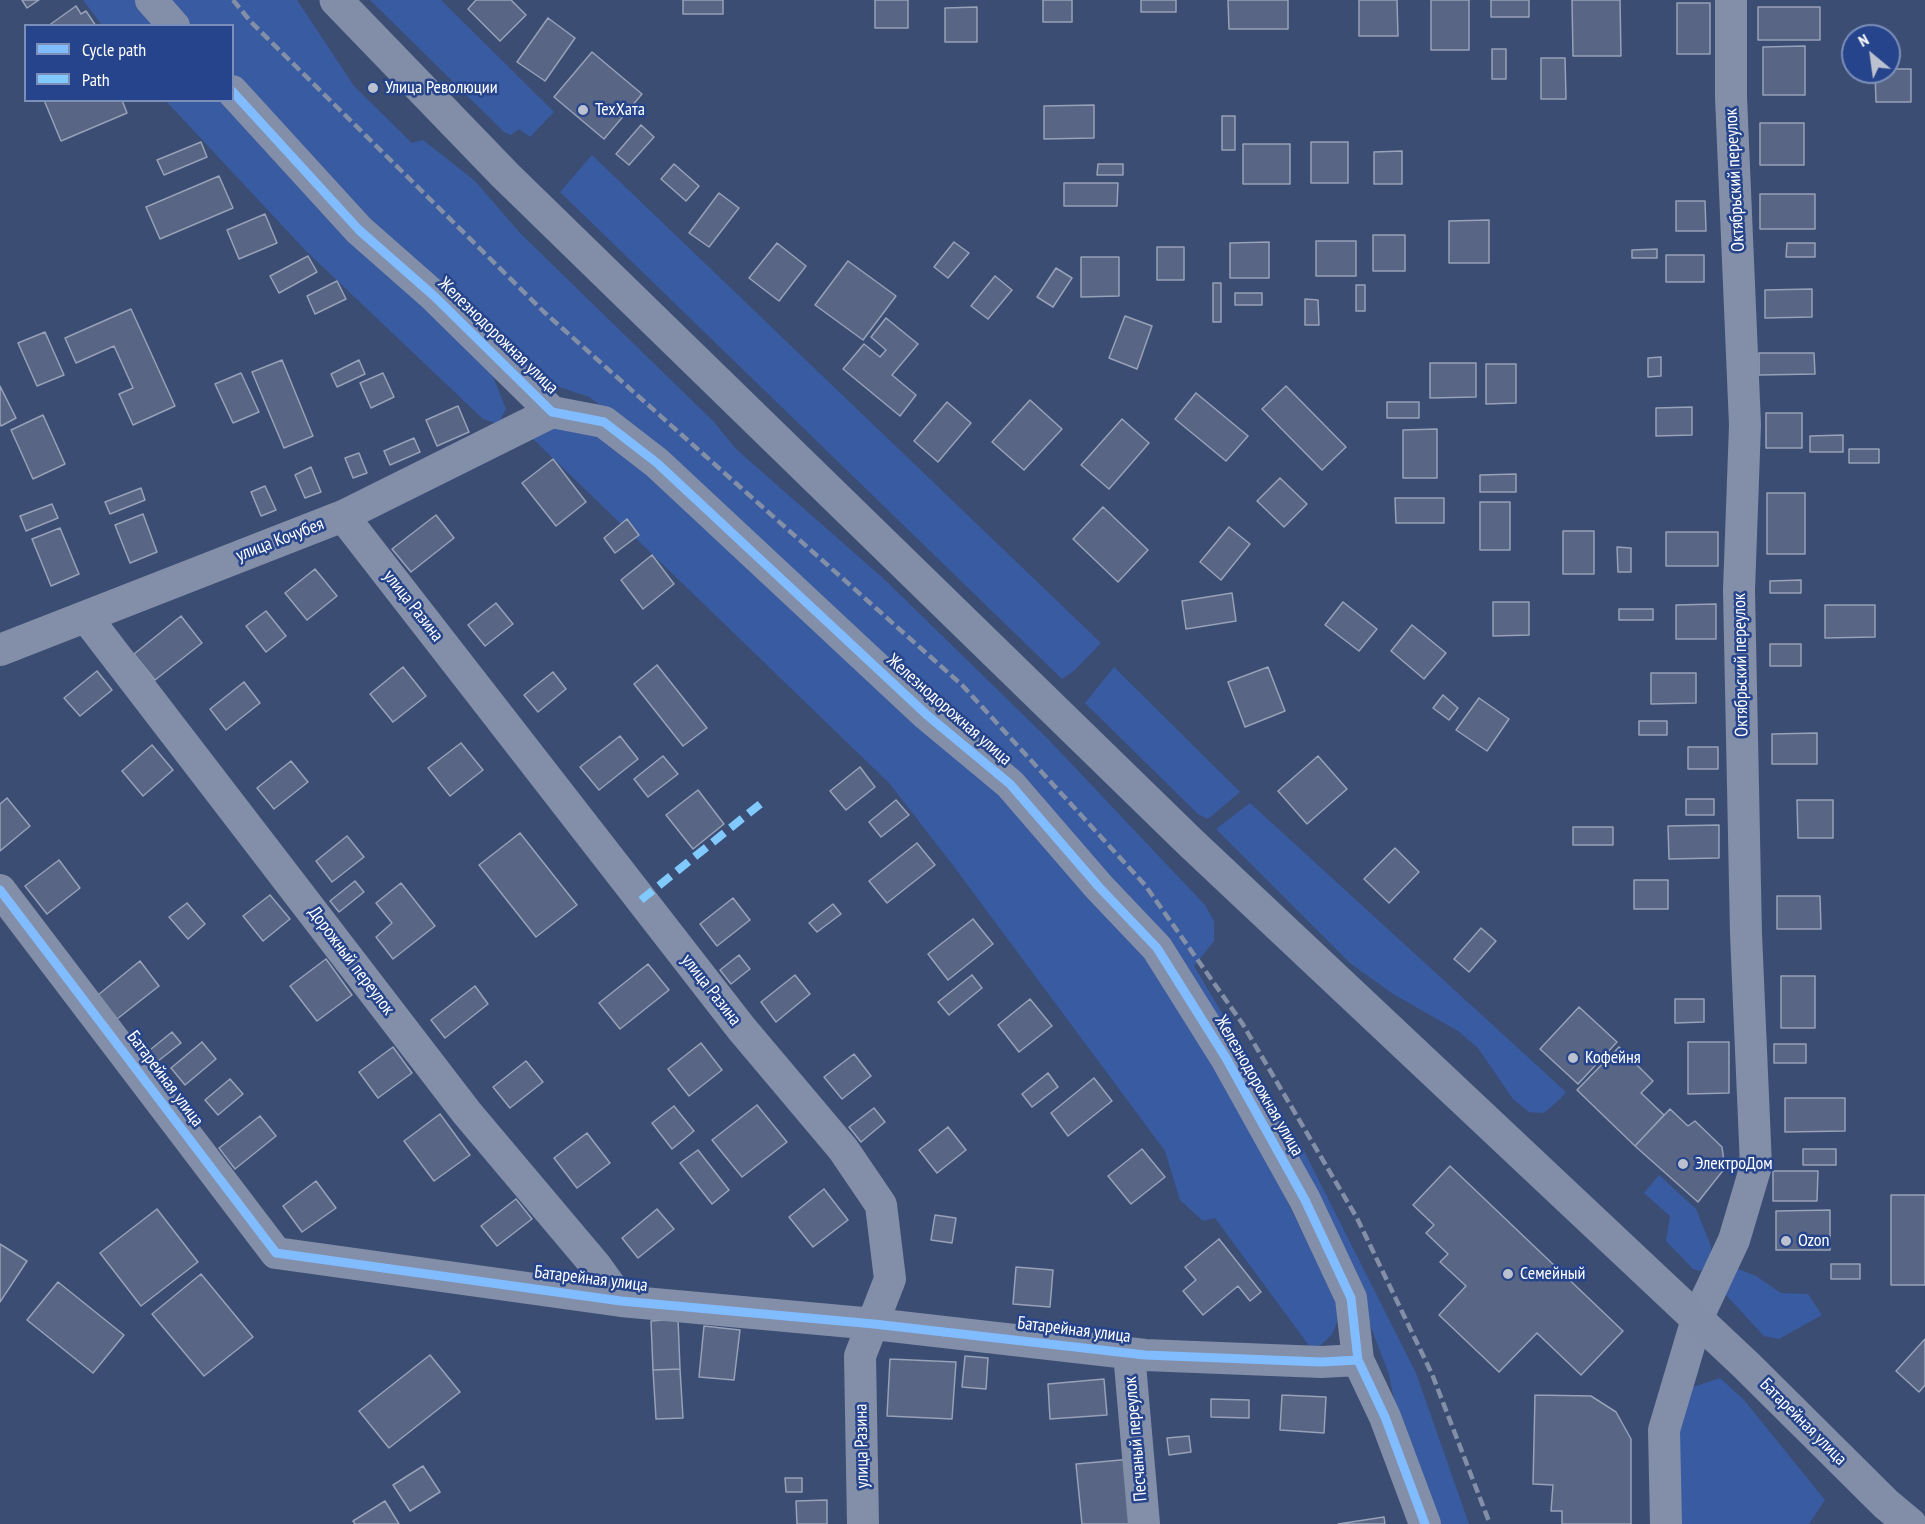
<!DOCTYPE html>
<meta charset="utf-8">
<style>
body{margin:0}
#map{position:relative;width:1925px;height:1524px;overflow:hidden;background:#3c4d74;font-family:"PT Sans Narrow",sans-serif}
canvas{display:block}
.legend{position:absolute;left:24px;top:24px;width:210px;height:78px;box-sizing:border-box;background:#25448b;border:2px solid #7c8fb9;margin:0;padding:8px 10px;list-style:none;font-size:18px;color:#fff}
.legend li{display:flex;align-items:center;gap:12px;height:30px}
.legend b{width:30px;border:2px solid #7c8fb9}
.north{position:absolute;left:1841px;top:24px;width:60px;height:60px;box-sizing:border-box;background:#25448b;border:2px solid #7c8fb9;border-radius:50%;rotate:331deg;font-size:16px;font-weight:700;line-height:24px;text-align:center;color:#fff}
.north::after{content:'';display:block;margin:auto;width:21px;height:27px;background:#bbc1ce;clip-path:polygon(50% 0,100% 100%,50% 72%,0 100%)}
</style>
<div id="map">
<canvas width="1925" height="1524"></canvas>
<ul class="legend">
<li><b style="height:8px;background:#80bcff"></b>Cycle path</li>
<li><b style="height:8px;background:#80caff"></b>Path</li>
</ul>
<div class="north">N</div>
</div>
<script>
const ctx = document.querySelector('canvas').getContext('2d');
ctx.lineJoin = 'round';
function fillPath(path, color) {
  ctx.fillStyle = color;
  ctx.fill(path, 'evenodd');
}
function poly(rows) {
  const path = new Path2D();
  for (const r of rows) {
    path.moveTo(r[0], r[1]);
    for (let i = 2; i < r.length; i += 2) path.lineTo(r[i], r[i + 1]);
  }
  return path;
}
function strokePath(path, color, width, dash) {
  ctx.strokeStyle = color;
  ctx.lineWidth = width;
  ctx.lineCap = dash ? 'butt' : 'round';
  ctx.setLineDash(dash || []);
  ctx.stroke(path);
}
function label(font, color, halo, rows, align = 'center') {
  ctx.font = font + ' "PT Sans Narrow",sans-serif';
  ctx.lineWidth = 5;
  ctx.setLineDash([]);
  ctx.textBaseline = 'middle';
  ctx.strokeStyle = halo;
  ctx.fillStyle = color;
  for (const [text, x, y, turn = 0] of rows) {
    ctx.save();
    ctx.translate(x, y);
    ctx.rotate((+turn || 0) * Math.PI / 180);
    ctx.textAlign = isNaN(turn) ? turn : align;
    if (halo) ctx.strokeText(text, 0, 0);
    ctx.fillText(text, 0, 0);
    ctx.restore();
  }
}
fillPath(poly([
 [83,0,140,0,163,25,102,25],
 [159,0,297,0,354,86,412,143,423,140,475,181,520,233,714,422,736,449,884,579,1048,739,1205,905,1214,921,1214,941,1194,966,1303,1149,1416,1373,1469,1524,1437,1524,1395,1405,1389,1374,1361,1302,1157,947,619,419,589,397,527,376,346,205,233,79,232,26,182,25],
 [370,0,441,0,554,112,530,137,519,129,511,135,504,132],
 [166,101,230,101,488,364,506,409,498,424,483,419,306,251],
 [592,155,1101,643,1075,670,1062,679,560,192],
 [556,425,598,429,982,766,1144,947,1241,1107,1336,1301,1339,1318,1332,1334,1322,1344,1313,1351,1215,1218,1203,1221,1180,1200,1165,1151,952,864,890,784,530,436],
 [1114,667,1240,792,1208,819,1198,814,1085,703],
 [1250,803,1566,1092,1561,1098,1544,1113,1529,1112,1513,1099,1478,1048,1458,1031,1393,994,1350,963,1216,829],
 [1659,1175,1696,1209,1711,1246,1711,1258,1707,1268,1699,1271,1693,1269,1666,1241,1670,1216,1644,1193],
 [1736,1268,1756,1276,1781,1293,1808,1294,1822,1315,1779,1339,1764,1336,1726,1295,1721,1281],
 [1720,1378,1744,1400,1825,1500,1809,1524,1680,1524,1680,1409,1693,1387]
]), '#395ba1');
const building = poly([
 [22,0,39,0,27,8,22,0],
 [476,0,511,0,526,15,500,41,468,9,476,0],
 [683,0,723,0,723,14,683,14,683,0],
 [875,0,908,0,908,28,875,28,875,0],
 [1043,0,1072,0,1072,22,1043,22,1043,0],
 [1141,0,1176,0,1176,12,1141,12,1141,0],
 [1228,0,1288,0,1288,29,1229,29,1228,0],
 [1359,0,1397,0,1398,36,1359,36,1359,0],
 [1431,0,1469,0,1469,50,1431,50,1431,0],
 [1491,0,1529,0,1529,17,1491,17,1491,0],
 [1572,0,1620,0,1621,56,1573,56,1572,0],
 [1677,3,1710,3,1710,54,1677,54,1677,3],
 [76,6,81,14,86,11,96,26,48,26,76,6],
 [977,7,977,42,945,42,945,8,977,7],
 [1758,7,1820,7,1820,40,1758,40,1758,7],
 [548,18,575,38,545,81,517,62,548,18],
 [1805,46,1805,95,1763,95,1763,47,1805,46],
 [1492,49,1506,49,1506,79,1492,79,1492,49],
 [592,52,642,94,604,139,554,97,592,52],
 [1541,58,1565,58,1566,99,1541,99,1541,58],
 [1889,69,1911,69,1911,102,1876,102,1875,72,1889,72,1889,69],
 [44,100,122,100,127,113,61,141,44,100],
 [1094,105,1094,138,1044,139,1044,106,1094,105],
 [1222,116,1235,116,1235,150,1222,150,1222,116],
 [1760,123,1804,123,1804,165,1760,165,1760,123],
 [641,125,654,137,629,165,616,154,641,125],
 [201,142,207,157,164,175,157,160,201,142],
 [1311,142,1348,142,1348,183,1311,183,1311,142],
 [1243,144,1290,144,1290,184,1243,184,1243,144],
 [1402,151,1402,184,1374,184,1374,152,1402,151],
 [674,164,699,186,686,201,661,179,674,164],
 [1098,164,1123,164,1123,175,1097,175,1098,164],
 [219,176,233,208,160,239,146,207,219,176],
 [1064,183,1118,183,1117,206,1064,206,1064,183],
 [719,193,739,208,709,247,689,233,719,193],
 [1760,194,1815,194,1815,229,1760,229,1760,194],
 [1676,201,1705,201,1706,231,1676,231,1676,201],
 [265,214,277,243,239,259,227,230,265,214],
 [1489,220,1489,263,1449,263,1449,221,1489,220],
 [1373,235,1405,235,1405,271,1373,271,1373,235],
 [1316,241,1356,241,1356,276,1316,276,1316,241],
 [954,242,969,253,948,278,934,267,954,242],
 [1269,242,1269,278,1230,278,1230,243,1269,242],
 [777,243,806,266,779,301,749,278,777,243],
 [1787,243,1815,243,1815,257,1786,257,1787,243],
 [1157,247,1184,247,1184,280,1157,280,1157,247],
 [1657,249,1657,258,1632,258,1632,250,1657,249],
 [1666,255,1704,255,1704,282,1666,282,1666,255],
 [308,256,317,272,279,293,270,276,308,256],
 [1081,257,1119,257,1119,296,1081,297,1081,257],
 [848,261,896,296,863,340,815,305,848,261],
 [1056,268,1072,278,1053,307,1037,297,1056,268],
 [995,276,1012,290,988,319,971,306,995,276],
 [337,281,346,299,315,314,307,296,337,281],
 [1213,283,1221,283,1221,322,1213,322,1213,283],
 [1356,285,1365,285,1365,311,1356,311,1356,285],
 [1812,289,1812,317,1765,318,1765,290,1812,289],
 [1235,293,1262,293,1262,305,1235,305,1235,293],
 [1305,299,1318,300,1319,325,1305,325,1305,299],
 [131,309,175,406,133,425,119,394,133,388,114,346,76,363,65,338,131,309],
 [1125,316,1152,326,1137,369,1109,358,1125,316],
 [886,318,918,344,892,375,916,395,900,416,843,369,864,344,880,357,886,350,871,337,886,318],
 [45,332,64,375,37,386,18,343,45,332],
 [1759,353,1814,353,1815,374,1759,375,1759,353],
 [1661,357,1661,376,1648,377,1648,358,1661,357],
 [282,360,313,436,284,448,252,372,282,360],
 [359,360,365,374,337,387,331,374,359,360],
 [1430,363,1476,363,1476,397,1430,398,1430,363],
 [1486,364,1516,364,1516,403,1486,404,1486,364],
 [241,373,259,412,233,423,215,384,241,373],
 [383,373,394,397,371,408,360,383,383,373],
 [0,386,16,418,1,426,0,423,0,386],
 [1286,386,1346,447,1322,470,1262,409,1286,386],
 [1196,393,1248,436,1226,461,1175,419,1196,393],
 [1030,400,1062,429,1024,470,992,442,1030,400],
 [947,402,971,423,938,462,914,441,947,402],
 [1387,402,1419,402,1419,418,1387,418,1387,402],
 [458,406,469,432,437,446,426,420,458,406],
 [1692,407,1692,435,1656,436,1656,408,1692,407],
 [1766,413,1802,413,1802,448,1766,448,1766,413],
 [43,415,65,464,33,479,11,430,43,415],
 [1122,419,1149,443,1109,489,1081,465,1122,419],
 [1437,429,1437,478,1403,478,1403,430,1437,429],
 [1843,435,1843,452,1810,452,1810,436,1843,435],
 [414,438,420,452,390,465,384,451,414,438],
 [1849,449,1879,449,1879,463,1849,463,1849,449],
 [359,453,367,473,353,478,345,458,359,453],
 [553,459,586,502,556,526,522,483,553,459],
 [311,467,321,492,305,498,295,475,311,467],
 [1516,474,1516,492,1480,492,1480,475,1516,474],
 [1280,478,1307,504,1284,527,1257,501,1280,478],
 [265,486,276,510,261,516,251,492,265,486],
 [141,488,145,500,110,514,105,502,141,488],
 [1767,493,1805,493,1805,554,1767,554,1767,493],
 [1395,498,1444,498,1444,523,1396,523,1395,498],
 [1480,502,1510,502,1510,550,1480,550,1480,502],
 [52,504,58,518,26,531,20,516,52,504],
 [1103,507,1148,550,1118,582,1073,539,1103,507],
 [143,514,157,552,130,563,115,525,143,514],
 [436,515,454,538,411,572,392,549,436,515],
 [627,519,639,535,615,553,604,538,627,519],
 [1229,527,1250,544,1221,580,1200,562,1229,527],
 [60,528,79,574,51,586,32,539,60,528],
 [1563,531,1594,531,1594,574,1563,574,1563,531],
 [1666,532,1718,532,1718,566,1666,566,1666,532],
 [1617,547,1631,548,1631,572,1618,572,1617,547],
 [652,555,674,584,643,609,621,580,652,555],
 [315,569,337,596,307,620,285,593,315,569],
 [1801,580,1801,593,1770,593,1770,581,1801,580],
 [1232,593,1236,621,1186,629,1182,601,1232,593],
 [1343,602,1377,629,1359,651,1325,625,1343,602],
 [1493,602,1529,602,1529,635,1493,636,1493,602],
 [496,603,513,624,485,646,468,625,496,603],
 [1716,604,1716,639,1676,639,1676,605,1716,604],
 [1825,605,1875,605,1875,637,1825,638,1825,605],
 [1619,609,1653,609,1653,620,1619,620,1619,609],
 [266,611,286,636,266,652,246,626,266,611],
 [181,616,202,643,155,680,134,654,181,616],
 [1412,625,1446,653,1424,679,1391,651,1412,625],
 [1770,644,1801,644,1801,666,1770,666,1770,644],
 [657,665,707,728,683,746,634,684,657,665],
 [403,667,426,696,393,722,370,694,403,667],
 [1268,667,1285,711,1245,727,1228,682,1268,667],
 [97,671,112,690,80,716,64,698,97,671],
 [553,672,566,689,538,712,524,695,553,672],
 [1651,673,1696,673,1696,703,1651,704,1651,673],
 [244,682,260,703,226,730,210,709,244,682],
 [1443,695,1458,708,1449,720,1433,708,1443,695],
 [1479,698,1509,719,1487,751,1456,730,1479,698],
 [1639,721,1667,721,1667,735,1639,735,1639,721],
 [1817,733,1817,764,1772,764,1772,734,1817,733],
 [620,736,638,759,599,790,580,767,620,736],
 [461,743,483,770,450,796,428,768,461,743],
 [152,745,173,770,143,796,122,771,152,745],
 [1688,747,1718,747,1718,769,1688,769,1688,747],
 [663,756,678,774,648,797,634,779,663,756],
 [1318,756,1347,789,1307,824,1278,791,1318,756],
 [291,761,308,782,274,809,257,788,291,761],
 [860,767,875,787,846,810,830,791,860,767],
 [698,790,724,824,693,849,666,815,698,790],
 [7,798,30,826,0,851,0,804,7,798],
 [1686,799,1714,799,1714,815,1686,815,1686,799],
 [896,800,909,815,881,837,869,822,896,800],
 [1797,800,1833,800,1833,838,1798,838,1797,800],
 [1719,825,1719,858,1669,859,1668,826,1719,825],
 [1573,827,1613,827,1613,845,1573,845,1573,827],
 [520,833,577,905,536,937,479,865,520,833],
 [347,836,364,857,332,882,316,861,347,836],
 [917,843,935,865,887,903,869,881,917,843],
 [1395,848,1419,872,1389,903,1364,879,1395,848],
 [59,860,80,888,47,914,25,886,59,860],
 [1634,880,1668,880,1668,909,1634,909,1634,880],
 [355,881,364,892,339,912,330,901,355,881],
 [401,883,435,926,393,959,376,937,392,923,376,903,401,883],
 [270,895,290,919,263,941,243,916,270,895],
 [1777,896,1820,896,1821,929,1777,929,1777,896],
 [733,898,750,920,717,946,700,924,733,898],
 [187,903,205,924,188,939,169,917,187,903],
 [833,904,841,914,817,932,809,923,833,904],
 [973,919,993,944,948,980,928,954,973,919],
 [1481,928,1496,941,1469,972,1454,959,1481,928],
 [739,955,750,969,731,984,720,970,739,955],
 [326,959,352,995,317,1021,290,986,326,959],
 [140,961,159,986,117,1019,98,995,140,961],
 [648,964,669,990,620,1029,599,1003,648,964],
 [795,975,810,994,776,1022,761,1002,795,975],
 [972,975,982,988,949,1015,938,1002,972,975],
 [1781,976,1815,976,1815,1028,1781,1028,1781,976],
 [475,986,488,1004,445,1038,431,1020,475,986],
 [1030,999,1052,1026,1019,1052,998,1025,1030,999],
 [1675,999,1704,999,1704,1022,1675,1023,1675,999],
 [1579,1007,1617,1042,1578,1084,1540,1049,1579,1007],
 [172,1032,181,1043,153,1065,145,1054,172,1032],
 [202,1042,216,1059,185,1085,171,1068,202,1042],
 [1688,1042,1729,1042,1729,1093,1688,1094,1688,1042],
 [701,1043,722,1070,689,1096,668,1069,701,1043],
 [1774,1044,1806,1044,1806,1063,1774,1063,1774,1044],
 [393,1047,412,1073,378,1098,359,1072,393,1047],
 [1619,1047,1653,1081,1641,1093,1664,1115,1635,1146,1577,1090,1619,1047],
 [854,1054,871,1076,842,1099,824,1077,854,1054],
 [526,1061,543,1082,510,1108,493,1087,526,1061],
 [1048,1073,1058,1087,1032,1107,1022,1094,1048,1073],
 [1094,1078,1112,1101,1068,1136,1051,1113,1094,1078],
 [230,1079,243,1094,218,1115,205,1100,230,1079],
 [1785,1098,1845,1098,1845,1131,1785,1132,1785,1098],
 [757,1105,787,1142,742,1177,712,1140,757,1105],
 [674,1106,694,1131,672,1149,652,1123,674,1106],
 [874,1108,885,1122,861,1142,849,1127,874,1108],
 [1670,1109,1688,1126,1695,1121,1722,1147,1725,1168,1698,1202,1635,1146,1670,1109],
 [440,1114,470,1155,434,1181,404,1141,440,1114],
 [260,1116,276,1136,235,1169,219,1148,260,1116],
 [948,1127,966,1150,937,1173,919,1150,948,1127],
 [587,1133,610,1163,577,1188,554,1158,587,1133],
 [1142,1149,1165,1177,1131,1204,1108,1176,1142,1149],
 [1803,1149,1836,1149,1836,1165,1803,1165,1803,1149],
 [698,1150,729,1190,712,1204,680,1163,698,1150],
 [1450,1166,1623,1331,1581,1375,1537,1333,1499,1372,1439,1315,1466,1286,1440,1262,1448,1254,1426,1233,1434,1225,1413,1205,1450,1166],
 [1773,1171,1818,1171,1817,1201,1773,1201,1773,1171],
 [316,1181,336,1208,302,1232,283,1206,316,1181],
 [824,1189,848,1220,813,1247,789,1217,824,1189],
 [1891,1195,1925,1195,1925,1285,1891,1285,1891,1195],
 [516,1199,532,1219,497,1246,481,1226,516,1199],
 [157,1209,198,1262,141,1306,100,1253,157,1209],
 [657,1209,674,1229,638,1258,622,1238,657,1209],
 [1830,1210,1830,1250,1776,1250,1776,1211,1830,1210],
 [935,1215,956,1218,952,1243,931,1240,935,1215],
 [1219,1239,1261,1292,1250,1301,1238,1286,1203,1315,1183,1291,1196,1280,1185,1267,1219,1239],
 [0,1244,27,1261,0,1302,0,1244],
 [1831,1264,1860,1264,1860,1279,1831,1279,1831,1264],
 [1016,1267,1053,1270,1050,1307,1013,1304,1016,1267],
 [201,1274,253,1337,204,1376,152,1314,201,1274],
 [58,1282,124,1335,93,1373,27,1320,58,1282],
 [678,1319,680,1369,653,1370,651,1321,678,1319],
 [704,1326,740,1330,734,1380,699,1377,704,1326],
 [1925,1339,1925,1385,1919,1392,1896,1371,1925,1339],
 [430,1355,460,1392,389,1448,359,1411,430,1355],
 [965,1356,988,1358,986,1389,962,1387,965,1356],
 [890,1359,956,1362,952,1419,887,1416,890,1359],
 [680,1369,683,1418,656,1419,653,1370,680,1369],
 [1104,1379,1107,1415,1050,1419,1048,1384,1104,1379],
 [1282,1395,1326,1397,1324,1433,1280,1430,1282,1395],
 [1535,1395,1591,1396,1616,1412,1631,1439,1631,1524,1562,1524,1562,1511,1551,1511,1553,1485,1533,1484,1535,1395],
 [1211,1399,1249,1400,1249,1418,1211,1417,1211,1399],
 [1189,1436,1191,1452,1169,1455,1167,1438,1189,1436],
 [1132,1459,1138,1524,1082,1524,1076,1464,1132,1459],
 [423,1466,440,1492,410,1511,393,1485,423,1466],
 [785,1478,802,1478,802,1492,786,1492,785,1478],
 [827,1500,827,1524,797,1524,796,1501,827,1500],
 [385,1501,399,1524,355,1524,353,1521,385,1501],
 [1384,1517,1385,1524,1338,1524,1384,1517]
]);
fillPath(building, '#586584');
strokePath(building, '#97a1b7', 1.5);
strokePath(poly([
 [151,0,174,26],
 [232,91,359,230,434,296,552,412,604,422,657,463,927,715,1010,784,1099,887,1157,948,1226,1058,1305,1200,1351,1298,1358,1360,1385,1417,1425,1524],
 [343,516,741,1028,843,1149,881,1205,890,1279,860,1356,863,1524],
 [86,617,467,1113,596,1266,621,1301],
 [0,650,343,516,552,412],
 [0,890,276,1253,621,1301,874,1324,1145,1355,1321,1362,1358,1360],
 [1129,1353,1144,1524],
 [1666,1524,1664,1430,1697,1319,1734,1240,1756,1166,1746,934,1739,590,1745,425,1731,97,1731,0]
]), '#838ea8', 32);
strokePath(poly([
 [336,0,505,175,1191,843,1747,1366,1886,1504,1910,1524]
]), '#828ea7', 33);
strokePath(poly([
 [233,0,251,22,544,312,962,685,1145,885,1242,1023,1357,1218,1432,1374,1490,1524]
]), '#838ea7', 4.5, [10, 4.5]);
strokePath(poly([
 [641,900,764,801]
]), '#80caff', 8, [15, 8]);
strokePath(poly([
 [232,91,359,230,434,296,552,412,604,422,657,463,927,715,1010,784,1099,887,1157,948,1226,1058,1305,1200,1351,1298,1358,1360,1385,1417,1425,1524],
 [0,890,276,1253,621,1301,874,1324,1145,1355,1321,1362,1358,1360]
]), '#80bcff', 9);
for (const [x, y, r, color] of [
 [373,88,6,"#bbc1ce"],
 [583,110,6,"#bbc1ce"],
 [1573,1058,6,"#bbc1ce"],
 [1683,1164,6,"#bbc1ce"],
 [1786,1241,6,"#bbc1ce"],
 [1508,1274,6,"#bbc1ce"]
]) {
  const dot = new Path2D();
  dot.arc(x, y, r, 0, 2 * Math.PI);
  ctx.fillStyle = color;
  ctx.fill(dot);
  strokePath(dot, '#25448b', 2);
}
label('18px', '#fff', '#25448b', [
 ["Улица Революции",385,88],
 ["ТехХата",595,110],
 ["Кофейня",1585,1058],
 ["ЭлектроДом",1695,1164],
 ["Ozon",1798,1241],
 ["Семейный",1520,1274]
], 'left');
label('18px', '#fff', '#25448b', [
 ["Октябрьский переулок",1735,180,-93],
 ["Железнодорожная улица",498,336,44],
 ["улица Кочубея",280,540,-21],
 ["улица Разина",413,606,52],
 ["Октябрьский переулок",1741,665,-91],
 ["Железнодорожная улица",949,710,41],
 ["Дорожный переулок",351,961,53],
 ["улица Разина",711,990,52],
 ["Батарейная улица",165,1079,53],
 ["Железнодорожная улица",1259,1086,60],
 ["Батарейная улица",591,1279,7],
 ["Батарейная улица",1074,1330,7],
 ["Батарейная улица",1803,1422,45],
 ["Песчаный переулок",1136,1439,-95],
 ["улица Разина",862,1446,-91]
]);
</script>
